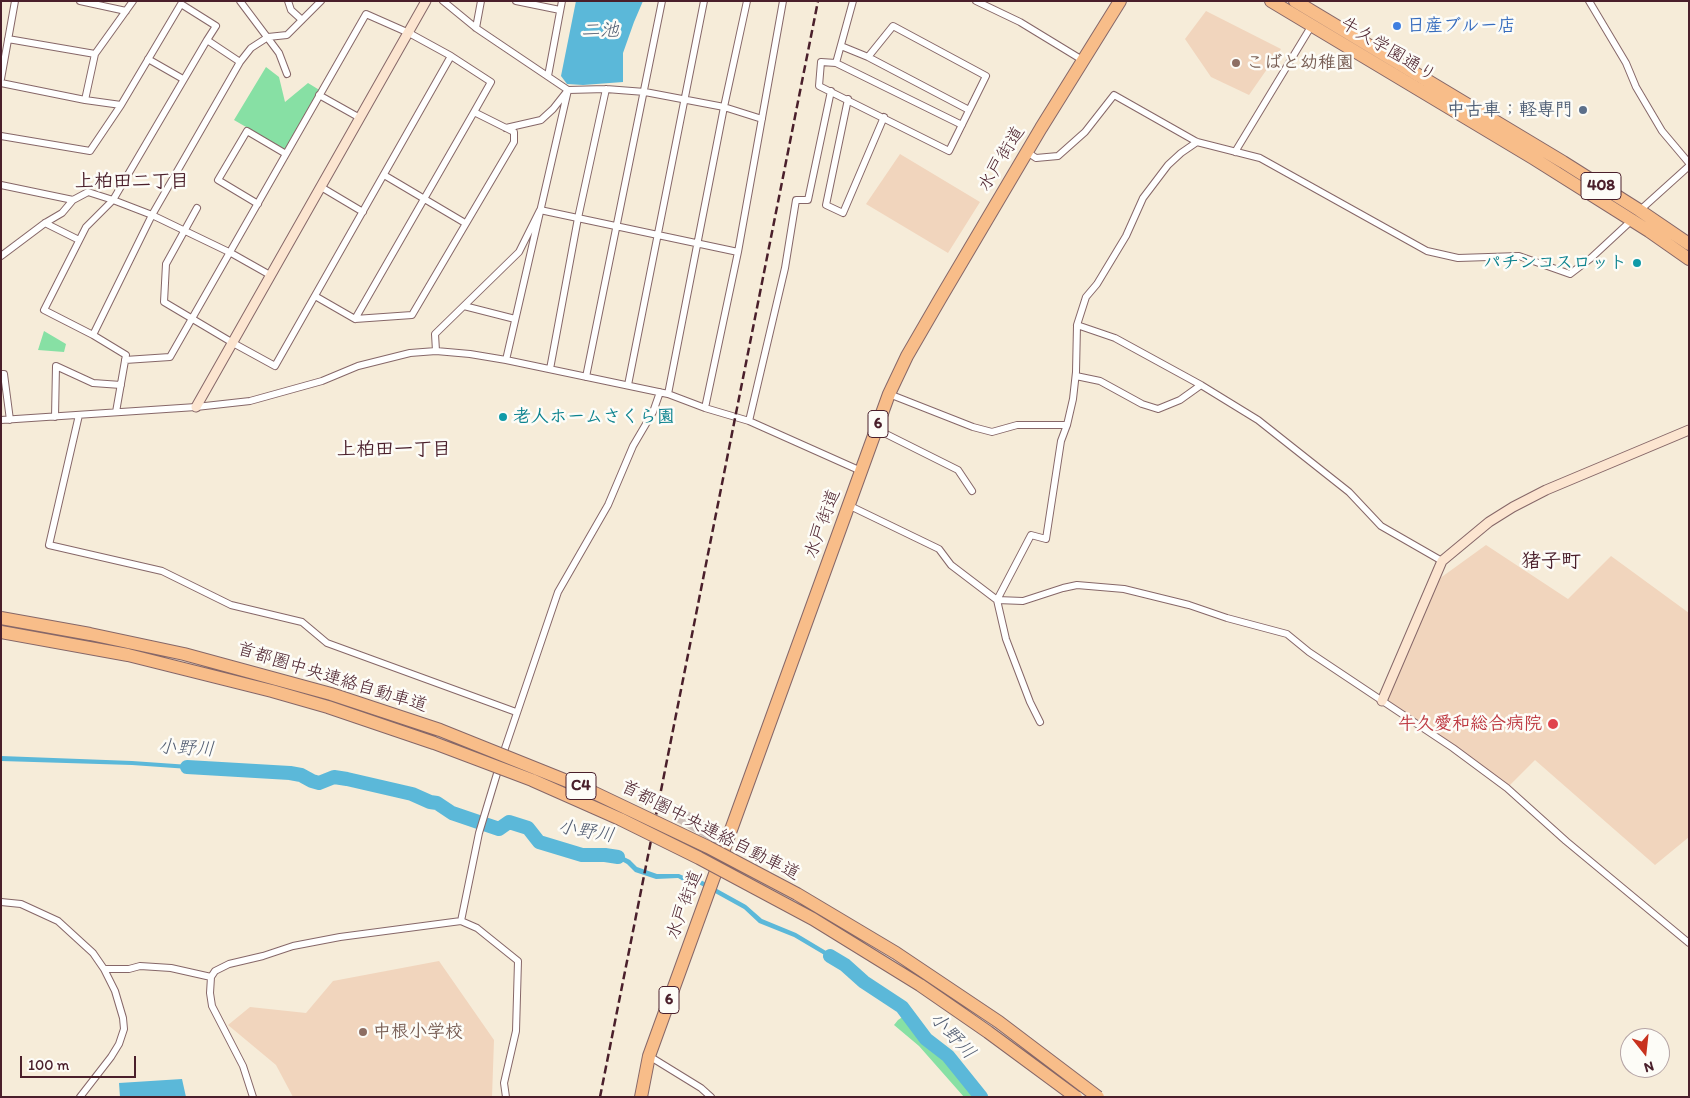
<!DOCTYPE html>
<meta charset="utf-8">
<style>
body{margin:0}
#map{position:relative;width:1690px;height:1098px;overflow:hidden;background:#f6ecd9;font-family:Itim,sans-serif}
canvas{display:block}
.frame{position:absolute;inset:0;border:2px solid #4a1f2b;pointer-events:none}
.north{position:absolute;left:1620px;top:1028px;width:50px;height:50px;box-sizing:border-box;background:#fdfcf7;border:1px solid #b5a4a5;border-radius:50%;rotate:164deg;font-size:14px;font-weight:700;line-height:20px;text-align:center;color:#4a1f2b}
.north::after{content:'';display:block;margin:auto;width:18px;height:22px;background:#c8321e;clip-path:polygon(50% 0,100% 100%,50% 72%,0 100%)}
.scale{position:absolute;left:20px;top:1056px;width:116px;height:22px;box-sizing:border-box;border:2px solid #4a1f2b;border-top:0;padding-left:6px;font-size:15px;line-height:18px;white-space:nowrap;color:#4a1f2b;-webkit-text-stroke:4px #fdfcf7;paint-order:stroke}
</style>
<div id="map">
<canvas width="1690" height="1098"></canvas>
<div class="frame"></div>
<div class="north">N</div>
<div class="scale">100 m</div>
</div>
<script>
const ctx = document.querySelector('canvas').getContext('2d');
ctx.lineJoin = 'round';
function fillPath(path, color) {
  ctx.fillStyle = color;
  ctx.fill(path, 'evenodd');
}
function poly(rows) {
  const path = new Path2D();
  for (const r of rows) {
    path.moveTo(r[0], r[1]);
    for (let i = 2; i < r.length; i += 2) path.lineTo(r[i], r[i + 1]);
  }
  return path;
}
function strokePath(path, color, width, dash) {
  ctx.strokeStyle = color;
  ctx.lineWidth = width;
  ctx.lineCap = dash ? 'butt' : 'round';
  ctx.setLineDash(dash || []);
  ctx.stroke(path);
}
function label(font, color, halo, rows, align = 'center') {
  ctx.font = font + ' Itim,"Klee One",sans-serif';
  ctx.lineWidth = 5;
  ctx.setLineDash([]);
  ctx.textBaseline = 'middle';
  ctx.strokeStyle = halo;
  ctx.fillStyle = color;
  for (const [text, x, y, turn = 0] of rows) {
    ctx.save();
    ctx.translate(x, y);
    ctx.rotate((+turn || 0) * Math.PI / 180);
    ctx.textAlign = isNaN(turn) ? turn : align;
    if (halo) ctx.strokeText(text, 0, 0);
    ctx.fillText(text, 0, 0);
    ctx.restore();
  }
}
fillPath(poly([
 [1206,11,1281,49,1249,95,1211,77,1185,39],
 [900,154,980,202,948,253,866,204],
 [1486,545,1568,599,1611,556,1689,613,1689,837,1655,865,1535,760,1507,788,1382,701,1432,584],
 [439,961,494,1040,492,1097,293,1097,276,1065,228,1025,250,1007,306,1013,333,981]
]), '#f1d5bd');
fillPath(poly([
 [676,804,718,829,716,844,673,820]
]), '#cec1ba');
fillPath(poly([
 [266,67,279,77,285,102,308,83,321,91,289,147,284,149,234,120],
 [44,331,66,344,64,352,38,350],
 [904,1016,924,1044,941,1056,953,1068,966,1087,975,1097,964,1097,919,1046,894,1025,898,1020]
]), '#87e0a4');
fillPath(poly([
 [576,1,643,1,634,22,623,53,623,82,583,85,567,84,561,76],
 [1,756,132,761,204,766,203,770,132,765,1,761],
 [606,852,620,855,630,860,637,867,657,874,679,874,688,878,699,879,746,905,762,919,796,933,846,963,843,966,794,937,759,923,744,909,697,883,687,883,678,878,656,879,635,872,627,864,618,859,599,857,600,853],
 [182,1079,186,1097,120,1097,119,1083]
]), '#5bb8d9');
strokePath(poly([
 [187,767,290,773,301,775,312,781,319,783,334,777,347,779,412,794,430,802,437,803,452,813,499,829,509,822,528,828,539,842,582,855,605,855,618,857],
 [830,956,845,965,864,982,902,1007,926,1039,948,1056,981,1097]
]), '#5bb8d9', 14);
const street = poly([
 [80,1,126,11],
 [240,1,279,53,287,74],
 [288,1,291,10,302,20],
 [443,1,476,28,568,90,506,360],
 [516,1,560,10],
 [853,1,836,63,821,62,819,86,949,151,986,76,893,26,868,57],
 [976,1,1020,22,1084,61],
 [1589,1,1626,63,1636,87,1662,131,1689,163],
 [476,28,481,1],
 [8,39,95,54],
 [841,46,868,57,969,110],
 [148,59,183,79],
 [836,63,962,125],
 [548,76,562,1],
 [1,79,15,1],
 [1,83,85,100,121,105,181,4,216,26,207,40,240,62],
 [319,95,360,118],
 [848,99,826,205,843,213,884,117],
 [85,100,95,54,133,1],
 [506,128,541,120,553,109,568,90,606,89,645,92,724,107,762,119],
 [1,136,90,151,121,105],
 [1027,152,1036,158,1058,156,1085,132,1114,95,1197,142,1260,158,1427,251,1458,258,1519,256,1570,274,1591,258,1632,220],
 [1235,152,1312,25],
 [384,175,465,223],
 [1,185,73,200,88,192,113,200,152,215,231,253,270,275],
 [321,187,363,212],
 [258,204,218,180,247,131,286,154],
 [197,208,166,264,164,302,233,343,275,366,451,56],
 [1638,212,1689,166],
 [45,223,79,240],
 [1,256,45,223,62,213,73,200],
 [464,306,515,319],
 [355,319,474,112],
 [1077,325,1115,338,1201,385],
 [93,335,44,310,86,227,113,200,207,40],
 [436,351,435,334,519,252,540,210,738,252],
 [125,360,170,357,366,14,409,33,451,56,491,82,474,112,514,132,514,142,412,315,355,319,315,296],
 [550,369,578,218,606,89],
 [1,374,4,374,10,420],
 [1076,376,1100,381,1142,404,1158,409,1180,400,1201,385,1258,420,1349,492,1381,526,1442,561],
 [586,377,662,1],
 [628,385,704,1],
 [668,394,724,107,747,1],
 [889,394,973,427,992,432,1017,425,1067,425],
 [705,408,738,252,783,1],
 [116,412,126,355,93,335,152,215,240,62,251,48,268,37,287,35,321,1],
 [79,415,49,545,162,571,231,605,302,622,327,643,516,712],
 [55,417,56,366,93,383,121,385],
 [1,420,196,407,250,401,322,381,358,366,410,353,436,351,470,354,506,360,668,394,705,408,749,421,861,471],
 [749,421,785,268,796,200,808,200,831,91],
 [876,429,958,470,972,491],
 [848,505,939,549,951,565,997,600,1023,601,1063,588,1077,585,1124,589,1189,605,1227,618,1287,634,1309,652,1453,748,1507,788,1566,841,1689,943],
 [1040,722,1030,702,1006,639,997,600,1031,535,1046,539,1061,441,1067,425,1073,399,1076,372,1077,325,1086,297,1097,284,1126,236,1143,198,1168,165,1181,153,1197,142],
 [502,757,558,592,608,505,633,446,653,412,660,392],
 [1,902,21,904,58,921,93,953,104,969,129,969,140,966,171,968,211,977,215,971,229,964,263,956,293,946,340,937,461,921,477,928,518,961,516,1031,504,1083,506,1097],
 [461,921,479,833,499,767],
 [211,977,210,993,212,1006,243,1066,253,1097],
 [649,1056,701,1088,711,1097],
 [80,1097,111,1057,119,1044,124,1029,123,1018,115,991,104,969]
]);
const secondary = poly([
 [196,407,426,1],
 [1382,701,1442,561,1489,522,1513,507,1546,490,1689,430]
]);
const highway = poly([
 [1271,1,1533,158,1649,231,1689,259],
 [1295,1,1563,162,1639,210,1689,244],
 [641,1097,649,1056,889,394,907,356,940,299,1041,128,1120,1]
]);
strokePath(street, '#866768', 8);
strokePath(secondary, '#866768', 11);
strokePath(highway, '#866768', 14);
strokePath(street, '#fff', 6);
strokePath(secondary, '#fce5d0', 9);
strokePath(highway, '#f8bd89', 12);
strokePath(poly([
 [600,1097,818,1]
]), '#4a1f2b', 2.5, [8, 4]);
const highwayBridge = poly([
 [1,618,90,634,184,654,331,694,440,730,582,787,708,847,797,894,896,953,999,1022,1098,1097],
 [1,632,128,655,272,691,328,707,434,743,532,780,620,819,699,858,813,919,920,985,988,1032,1076,1097]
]);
strokePath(highwayBridge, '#866768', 14, []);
strokePath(highwayBridge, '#f8bd89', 12);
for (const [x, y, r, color] of [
 [1397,26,5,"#3f7fe0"],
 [1236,63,5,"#8d6e63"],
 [1583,110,5,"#5c6f8a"],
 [1637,263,5,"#0f9aa8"],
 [503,417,5,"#0f9aa8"],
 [1553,724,6,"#e0444e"],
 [363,1032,5,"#8d6e63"]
]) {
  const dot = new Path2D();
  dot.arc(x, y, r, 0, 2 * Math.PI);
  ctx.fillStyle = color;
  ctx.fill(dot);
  strokePath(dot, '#fdfcf7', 2);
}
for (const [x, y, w] of [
 [1601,186,40],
 [878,424,20],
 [581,786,30],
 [669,1000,20]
]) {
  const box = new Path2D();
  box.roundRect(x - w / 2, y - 13.5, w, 27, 4);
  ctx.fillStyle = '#fdfcf7';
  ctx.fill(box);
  strokePath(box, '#4a1f2b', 1);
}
label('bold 16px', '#4a1f2b', null, [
 ["408",1601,186],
 ["6",878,424],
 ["C4",581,786],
 ["6",669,1000]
]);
label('bold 18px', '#366cbe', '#fdfcf7', [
 ["日産ブルー店",1407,26]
], 'left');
label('18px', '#4a1f2b', '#fdfcf7', [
 ["牛久学園通り",1388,50,31],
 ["水戸街道",1002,159,-59],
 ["水戸街道",823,524,-70],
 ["首都圏中央連絡自動車道",332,678,17],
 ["首都圏中央連絡自動車道",710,831,27],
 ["水戸街道",685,905,-70]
]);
label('bold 18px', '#785e54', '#fdfcf7', [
 ["こばと幼稚園",1246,63],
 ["中根小学校",373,1032]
], 'left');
label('bold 18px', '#4e5e75', '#fdfcf7', [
 ["中古車；軽専門",1573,110]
], 'right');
label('bold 18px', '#0d838f', '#fdfcf7', [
 ["パチンコスロット",1627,263],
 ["老人ホームさくら園",513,417,"left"]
], 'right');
label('bold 18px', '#be3a42', '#fdfcf7', [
 ["牛久愛和総合病院",1542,724]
], 'right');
label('italic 19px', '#515c71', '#fdfcf7', [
 ["二池",600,31],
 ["小野川",186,749,3],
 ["小野川",586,832,10],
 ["小野川",952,1036,47]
]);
label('bold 19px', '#4a1f2b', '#fdfcf7', [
 ["上柏田二丁目",132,182],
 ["上柏田一丁目",394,450]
]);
label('bold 20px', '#4a1f2b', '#fdfcf7', [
 ["猪子町",1551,562]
]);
</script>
